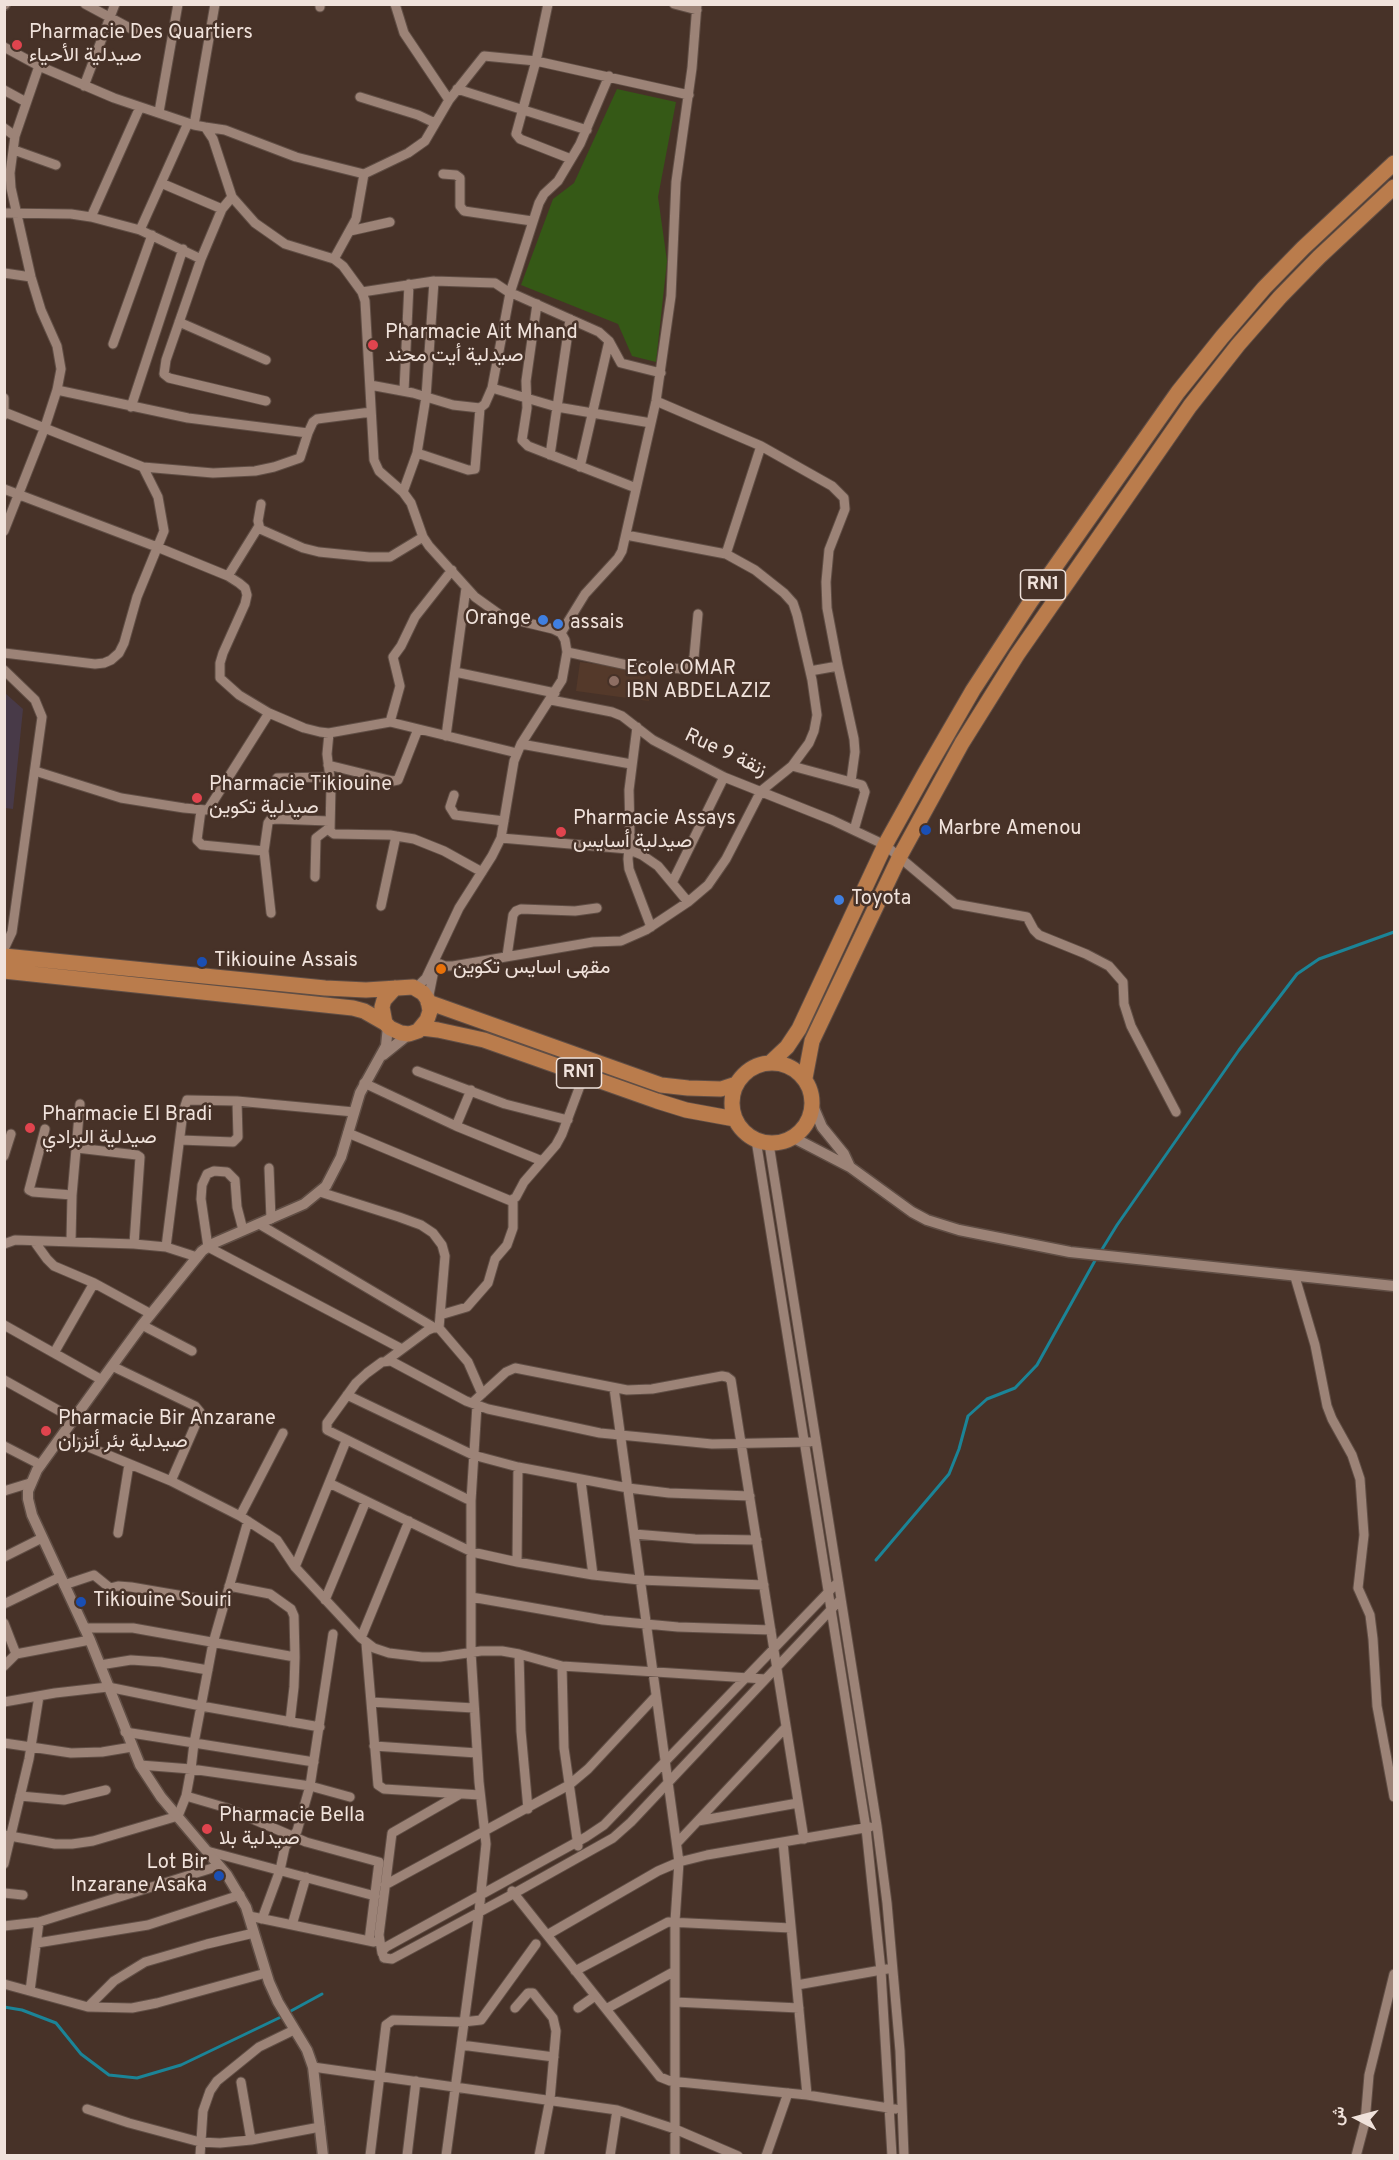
<!DOCTYPE html>
<meta charset="utf-8">
<style>
body{margin:0}
#map{position:relative;width:1399px;height:2160px;overflow:hidden;background:#473228;font-family:Overpass,Vazirmatn,sans-serif}
canvas{display:block}
.frame{position:absolute;inset:0;border:6px solid #f0e2db;pointer-events:none}
.north{position:absolute;left:1327px;top:2088px;width:60px;height:60px;-webkit-text-stroke:4px #473228;paint-order:stroke;rotate:276deg;font-size:16px;font-weight:700;line-height:24px;text-align:center;color:#f0e2db}
.north::after{content:'';display:block;margin:auto;width:21px;height:27px;background:#f0e2db;clip-path:polygon(50% 0,100% 100%,50% 72%,0 100%)}
</style>
<div id="map">
<canvas width="1399" height="2160"></canvas>
<div class="frame"></div>
<div class="north">ش</div>
</div>
<script>
const ctx = document.querySelector('canvas').getContext('2d');
ctx.lineJoin = 'round';
function fillPath(path, color) {
  ctx.fillStyle = color;
  ctx.fill(path, 'evenodd');
}
function poly(rows) {
  const path = new Path2D();
  for (const r of rows) {
    if (r.length === 3) {
      path.moveTo(r[0] + r[2], r[1]);
      path.arc(r[0], r[1], r[2], 0, 2 * Math.PI);
      continue;
    }
    path.moveTo(r[0], r[1]);
    for (let i = 2; i < r.length; i += 2) path.lineTo(r[i], r[i + 1]);
  }
  return path;
}
function strokePath(path, color, width, dash) {
  ctx.strokeStyle = color;
  ctx.lineWidth = width;
  ctx.lineCap = dash ? 'butt' : 'round';
  ctx.setLineDash(dash || []);
  ctx.stroke(path);
}
function label(font, color, halo, rows, align = 'center') {
  ctx.font = font + ' Overpass,Vazirmatn,sans-serif';
  ctx.lineWidth = 5;
  ctx.setLineDash([]);
  ctx.textBaseline = 'middle';
  ctx.strokeStyle = halo;
  ctx.fillStyle = color;
  for (const [text, x, y, turn = 0] of rows) {
    ctx.save();
    ctx.translate(x, y);
    ctx.rotate((+turn || 0) * Math.PI / 180);
    ctx.textAlign = isNaN(turn) ? turn : align;
    if (halo) ctx.strokeText(text, 0, 0);
    ctx.fillText(text, 0, 0);
    ctx.restore();
  }
}
fillPath(poly([
 [580,662,651,671,649,701,576,691]
]), '#54392a');
fillPath(poly([
 [5,693,23,709,13,809,5,808]
]), '#483a48');
fillPath(poly([
 [617,89,676,102,658,197,667,261,656,362,632,356,618,324,521,285,553,199,574,183]
]), '#355916');
strokePath(poly([
 [1101,1251,1117,1225,1239,1050,1297,974,1319,959,1394,932],
 [876,1560,949,1474,959,1449,968,1416,987,1399,1015,1388,1037,1365,1097,1257],
 [4,2007,22,2010,56,2023,81,2054,109,2075,137,2078,181,2065,283,2016],
 [289,2012,322,1994]
]), '#1b8497', 3);
const minor = poly([
 [85,4,139,33],
 [395,4,404,33,449,100],
 [548,4,536,61,516,134,520,139,571,159],
 [674,4,697,10],
 [320,7,320,4],
 [4,47,39,66,114,98,194,125,205,127,213,139,232,197,255,223,285,244,334,259,343,266,362,292,365,301,374,460,379,471,403,492,411,503,423,537,429,546,475,597,503,617,553,629,561,633,565,640,567,652,562,680,521,744,514,761,501,838,492,856,459,908,426,978,416,988],
 [84,86,115,4],
 [457,89,587,130],
 [4,90,26,102],
 [360,97,418,115,435,123],
 [159,112,178,4],
 [194,125,215,4],
 [205,127,225,130,296,157,364,174],
 [4,128,15,136],
 [14,150,56,165],
 [443,174,456,175,460,178,460,206,464,211,532,221],
 [161,183,222,209],
 [232,197,222,209,201,259,166,360,164,374,169,378,266,401],
 [4,213,71,214,91,217,140,230,201,259],
 [91,217,140,107],
 [140,230,188,123],
 [350,231,390,222],
 [334,259,356,219,364,174,408,153,425,141,449,100,484,56,536,61,689,95],
 [4,273,31,277],
 [362,292,434,281,495,283,507,291,599,332,609,341,621,363,661,373],
 [537,304,526,381,527,408,522,440,528,446,636,488],
 [179,322,266,360],
 [113,344,152,235],
 [370,385,413,393,453,405,480,408,485,404,492,388,510,293,539,203,544,194,558,181,580,144,609,76],
 [492,388,557,407,651,423],
 [57,390,188,418,308,433],
 [404,391,409,284],
 [4,398,4,415],
 [656,401,761,446,832,486,844,498,845,509,829,550,826,582,827,608,838,666,810,671],
 [131,407,183,249],
 [4,412,143,467,158,497,164,531,137,597,124,643,119,653,111,660,104,663,95,664,4,653],
 [417,453,468,470,475,469,480,408],
 [550,455,570,319],
 [143,467,213,473,255,471,274,467,300,458,308,433,313,422,317,419,371,412],
 [580,467,609,341],
 [4,489,157,547,228,576,239,583,245,588,247,595,245,604,223,653,220,663,220,678,239,695,269,713,304,728,320,732,329,733,390,722,517,753],
 [403,492,417,453,426,397,434,281],
 [261,504,258,521,260,529,303,548,319,552,369,557,390,557,423,537],
 [4,531,45,427,57,390,61,369,57,346,41,310,31,277,11,188,10,173,15,136,39,66],
 [726,554,761,446],
 [228,576,259,526],
 [561,633,585,594,618,558,622,551,656,401,671,296,676,182,692,68,697,4],
 [567,652,627,665,683,669,690,665,694,657,698,614],
 [838,666,854,739,855,752,851,781],
 [4,670,35,700,42,717,12,932,4,949],
 [455,672,555,693],
 [551,700,612,712,622,716,653,740,724,777,832,820,885,845,955,904,1027,917,1034,930,1039,935,1086,954,1109,966,1123,982,1124,1004,1131,1026,1176,1112],
 [390,722,400,686,393,657,401,646,415,617,452,570],
 [637,727,629,790,630,835,628,859,629,869,651,927],
 [329,733,327,754,331,786,330,831,334,834,390,835,414,839,444,851,482,872],
 [446,736,466,588],
 [521,744,631,764],
 [328,765,393,781,398,780,418,729],
 [792,766,862,785,865,792,854,830],
 [35,771,121,798,184,808,206,810,209,808,269,713],
 [277,778,329,777],
 [454,795,450,807,455,815,504,821],
 [201,810,197,840,202,845,264,851],
 [501,838,628,849,642,855,658,866,688,902],
 [315,877,316,838,329,828],
 [672,883,724,777],
 [381,906,396,836],
 [271,913,264,851,268,823,270,820,275,819,329,821],
 [507,956,513,915,516,911,521,909,575,911,597,908],
 [435,962,445,966,453,966,593,942,621,941,646,930,688,902,708,885,726,859,761,791,792,766,809,743,814,731,817,715,812,680,797,615,793,603,784,593,755,570,726,554,626,535],
 [428,1000,434,970],
 [417,1071,505,1104,568,1120],
 [364,1083,456,1126,542,1161],
 [456,1126,471,1090],
 [45,1129,29,1190,33,1192,72,1195],
 [348,1133,511,1201,516,1197,524,1182,556,1145,562,1134,584,1075],
 [180,1140,233,1142,238,1137,237,1101],
 [756,1140,866,1828,881,1971,892,2156],
 [769,1144,877,1826,887,1903,900,2051,904,2156],
 [77,1148,137,1155,140,1157,134,1244],
 [4,1156,11,1134],
 [269,1168,271,1219],
 [320,1192,399,1217,421,1225,433,1233,442,1245,445,1256,439,1328],
 [259,1224,435,1328],
 [243,1230,237,1207,235,1180,227,1172,214,1171,207,1174,202,1185,201,1199,208,1247,402,1349],
 [34,1241,47,1259,54,1266,94,1283,151,1314],
 [71,1241,72,1195,80,1104],
 [4,1244,15,1240,134,1244,166,1247,197,1257],
 [166,1247,183,1112,187,1100,237,1101,354,1112],
 [1295,1277,1315,1345,1327,1406,1332,1419,1352,1455,1360,1479,1364,1535,1358,1588,1370,1615,1373,1639,1377,1706,1394,1797],
 [440,1315,467,1307,488,1283,495,1259,507,1245,513,1228,513,1199],
 [4,1325,102,1380],
 [142,1325,192,1351],
 [54,1353,94,1283],
 [386,1361,428,1330,433,1328,439,1328,468,1362,482,1394],
 [112,1366,195,1406,200,1412,198,1419,171,1481],
 [4,1380,74,1419],
 [614,1388,679,1862,675,1921,675,2156],
 [347,1395,473,1455,518,1467,628,1488,669,1493,750,1496],
 [472,1403,506,1372,515,1368,627,1390,652,1389,722,1376,727,1377,731,1380,804,1839],
 [62,1436,171,1481,240,1516,277,1540,295,1567,361,1638,374,1648,389,1653,422,1657,440,1657,481,1651,502,1651,519,1654,562,1666,765,1679],
 [4,1446,41,1465],
 [581,1481,593,1575],
 [329,1483,472,1552,517,1562,593,1575,640,1580,764,1585],
 [4,1491,30,1483],
 [471,1501,327,1430,327,1423,356,1383,367,1373,382,1362,391,1361,466,1401,488,1409,600,1433,712,1444,810,1442],
 [240,1516,283,1433],
 [118,1533,129,1464],
 [634,1534,695,1539,757,1540],
 [4,1557,42,1538],
 [517,1562,518,1467],
 [295,1567,346,1441],
 [838,1582,604,1825,586,1837,386,1947,382,1951,384,1958,392,1959,513,1894,613,1838,631,1822,841,1599],
 [64,1585,94,1575,110,1588,118,1586,131,1587,224,1603],
 [229,1586,270,1594,291,1609,294,1616,295,1657,294,1687,290,1722],
 [471,1597,603,1620,678,1627,771,1630],
 [325,1600,366,1501],
 [4,1604,60,1577],
 [4,1623,16,1654],
 [84,1628,133,1628,295,1657],
 [361,1638,409,1521],
 [366,1643,378,1785,384,1789,480,1795],
 [519,1654,521,1731,528,1809],
 [100,1665,131,1660,161,1662,208,1670],
 [4,1666,16,1654,90,1640],
 [562,1666,564,1748,578,1846],
 [4,1702,55,1693,108,1687,201,1706,320,1727],
 [371,1702,474,1708],
 [125,1732,314,1762],
 [4,1743,71,1753,102,1752,132,1747],
 [374,1746,477,1753],
 [140,1765,191,1769,310,1786,350,1797],
 [20,1796,64,1800,106,1790],
 [186,1796,227,1808,306,1842,379,1862,369,1941],
 [698,1821,798,1803],
 [4,1835,55,1844,72,1844,93,1841,178,1816,186,1796,191,1769,194,1743,213,1643,248,1521],
 [783,1842,807,2095],
 [677,1843,786,1727],
 [207,1851,375,1896],
 [4,1864,29,1759,39,1696],
 [385,1885,569,1785,588,1769,656,1696],
 [512,1891,660,2077,670,2081,807,2095,895,2109],
 [4,1893,23,1895],
 [249,1916,374,1942],
 [262,1919,280,1870,285,1847,297,1831,310,1786,333,1634],
 [292,1925,306,1877],
 [4,1926,39,1922],
 [547,1935,658,1871,679,1862,707,1855,870,1827],
 [37,1943,148,1925,240,1895],
 [382,1953,379,1935,392,1833,460,1794],
 [575,1971,668,1922,791,1928],
 [4,1984,88,2007,132,2008,157,2003,266,1973],
 [797,1985,887,1969],
 [30,1991,39,1922,219,1866],
 [675,2002,799,2008],
 [88,2007,114,1981,145,1962,207,1944,254,1933],
 [515,2008,528,1993,533,1993,553,2018,556,2031,550,2099,539,2156],
 [578,2008,595,1996],
 [606,2009,675,1971],
 [461,2045,479,1912,486,1844,479,1782,471,1652,471,1501,477,1405],
 [313,2067,617,2110,675,2129,738,2156],
 [241,2082,251,2140],
 [87,2109,129,2123,200,2142,220,2143,251,2140,320,2127],
 [200,2156,203,2111,210,2091,217,2081,259,2047,294,2030],
 [370,2156,386,2025,393,2020,463,2022,481,2020,536,1944],
 [407,2156,416,2081],
 [446,2156,461,2045,554,2057],
 [610,2156,617,2110],
 [766,2156,788,2093],
 [1356,2156,1365,2122,1369,2075,1394,1974]
]);
const tertiary = poly([
 [4,5,5,4],
 [383,1055,409,1034],
 [813,1106,822,1127,844,1154,850,1167],
 [794,1138,850,1167,912,1212,927,1220,959,1230,1070,1252,1394,1286],
 [323,2156,313,2067,307,2050,278,2002,269,1982,246,1907,227,1875,161,1797,140,1765,90,1640,32,1515,28,1499,28,1491,37,1470,112,1366,142,1325,202,1251,212,1244,304,1204,326,1186,341,1157,360,1093,386,1046,388,1026]
]);
const trunk = poly([
 [4,956,325,988,366,990,413,987,423,993,428,1000,430,1011,427,1020,418,1031,409,1034,401,1033,390,1028,385,1023,382,1007,384,1000,395,988],
 [4,971,353,1008,364,1011,385,1023],
 [428,1002,661,1085,688,1088,721,1089,736,1084],
 [422,1028,438,1030,484,1040,657,1101,686,1110,735,1119],
 [771,1062,787,1047,799,1029,885,845,925,773,973,690,1031,601,1178,392,1222,337,1264,288,1303,248,1394,163],
 [772,1103,40],
 [805,1078,812,1041,900,856,962,743,1017,655,1190,406,1238,345,1280,297,1319,257,1394,187]
]);
strokePath(minor, '#604e45', 11);
strokePath(tertiary, '#604e45', 13);
strokePath(trunk, '#604e45', 17);
strokePath(minor, '#9c8377', 9);
strokePath(tertiary, '#9c8377', 10);
strokePath(trunk, '#ba7c4c', 15);
for (const [x, y, r, color] of [
 [17,45,6,"#e0444e"],
 [373,345,6,"#e0444e"],
 [543,620,6,"#3f7fe0"],
 [558,624,6,"#3f7fe0"],
 [614,681,6,"#8d6e63"],
 [197,798,6,"#e0444e"],
 [926,830,6,"#1a4fb4"],
 [561,832,6,"#e0444e"],
 [839,900,6,"#3f7fe0"],
 [202,962,6,"#1a4fb4"],
 [441,969,6,"#e8710a"],
 [30,1128,6,"#e0444e"],
 [46,1431,6,"#e0444e"],
 [81,1602,6,"#1a4fb4"],
 [207,1829,6,"#e0444e"],
 [219,1876,6,"#1a4fb4"]
]) {
  const dot = new Path2D();
  dot.arc(x, y, r, 0, 2 * Math.PI);
  ctx.fillStyle = color;
  ctx.fill(dot);
  strokePath(dot, '#473228', 2);
}
for (const [x, y, w] of [
 [1043,585,45],
 [579,1073,45]
]) {
  const box = new Path2D();
  box.roundRect(x - w / 2, y - 15, w, 30, 4.5);
  ctx.fillStyle = '#473228';
  ctx.fill(box);
  strokePath(box, '#f0e2db', 1.5);
}
label('bold 18px', '#f0e2db', null, [
 ["RN1",1043,585],
 ["RN1",579,1073]
]);
label('20px', '#f0e2db', '#473228', [
 ["Pharmacie Des Quartiers",29,34],
 ["صيدلية الأحياء",29,57],
 ["Pharmacie Ait Mhand",385,334],
 ["صيدلية أيت محند",385,357],
 ["Orange",531,620,"right"],
 ["assais",570,624],
 ["Ecole OMAR",626,670],
 ["IBN ABDELAZIZ",626,693],
 ["Pharmacie Tikiouine",209,786],
 ["صيدلية تكوين",209,809],
 ["Pharmacie Assays",573,820],
 ["صيدلية أسايس",573,843],
 ["Marbre Amenou",938,830],
 ["Toyota",851,900],
 ["Tikiouine Assais",214,962],
 ["مقهى اسايس تكوين",453,969],
 ["Pharmacie El Bradi",42,1116],
 ["صيدلية البرادي",42,1139],
 ["Pharmacie Bir Anzarane",58,1420],
 ["صيدلية بئر أنزران",58,1443],
 ["Tikiouine Souiri",93,1602],
 ["Pharmacie Bella",219,1817],
 ["صيدلية بلا",219,1840],
 ["Lot Bir",207,1864,"right"],
 ["Inzarane Asaka",207,1887,"right"]
], 'left');
label('20px', '#f0e2db', '#473228', [
 ["Rue 9 زنقة",725,754,25]
]);
</script>
